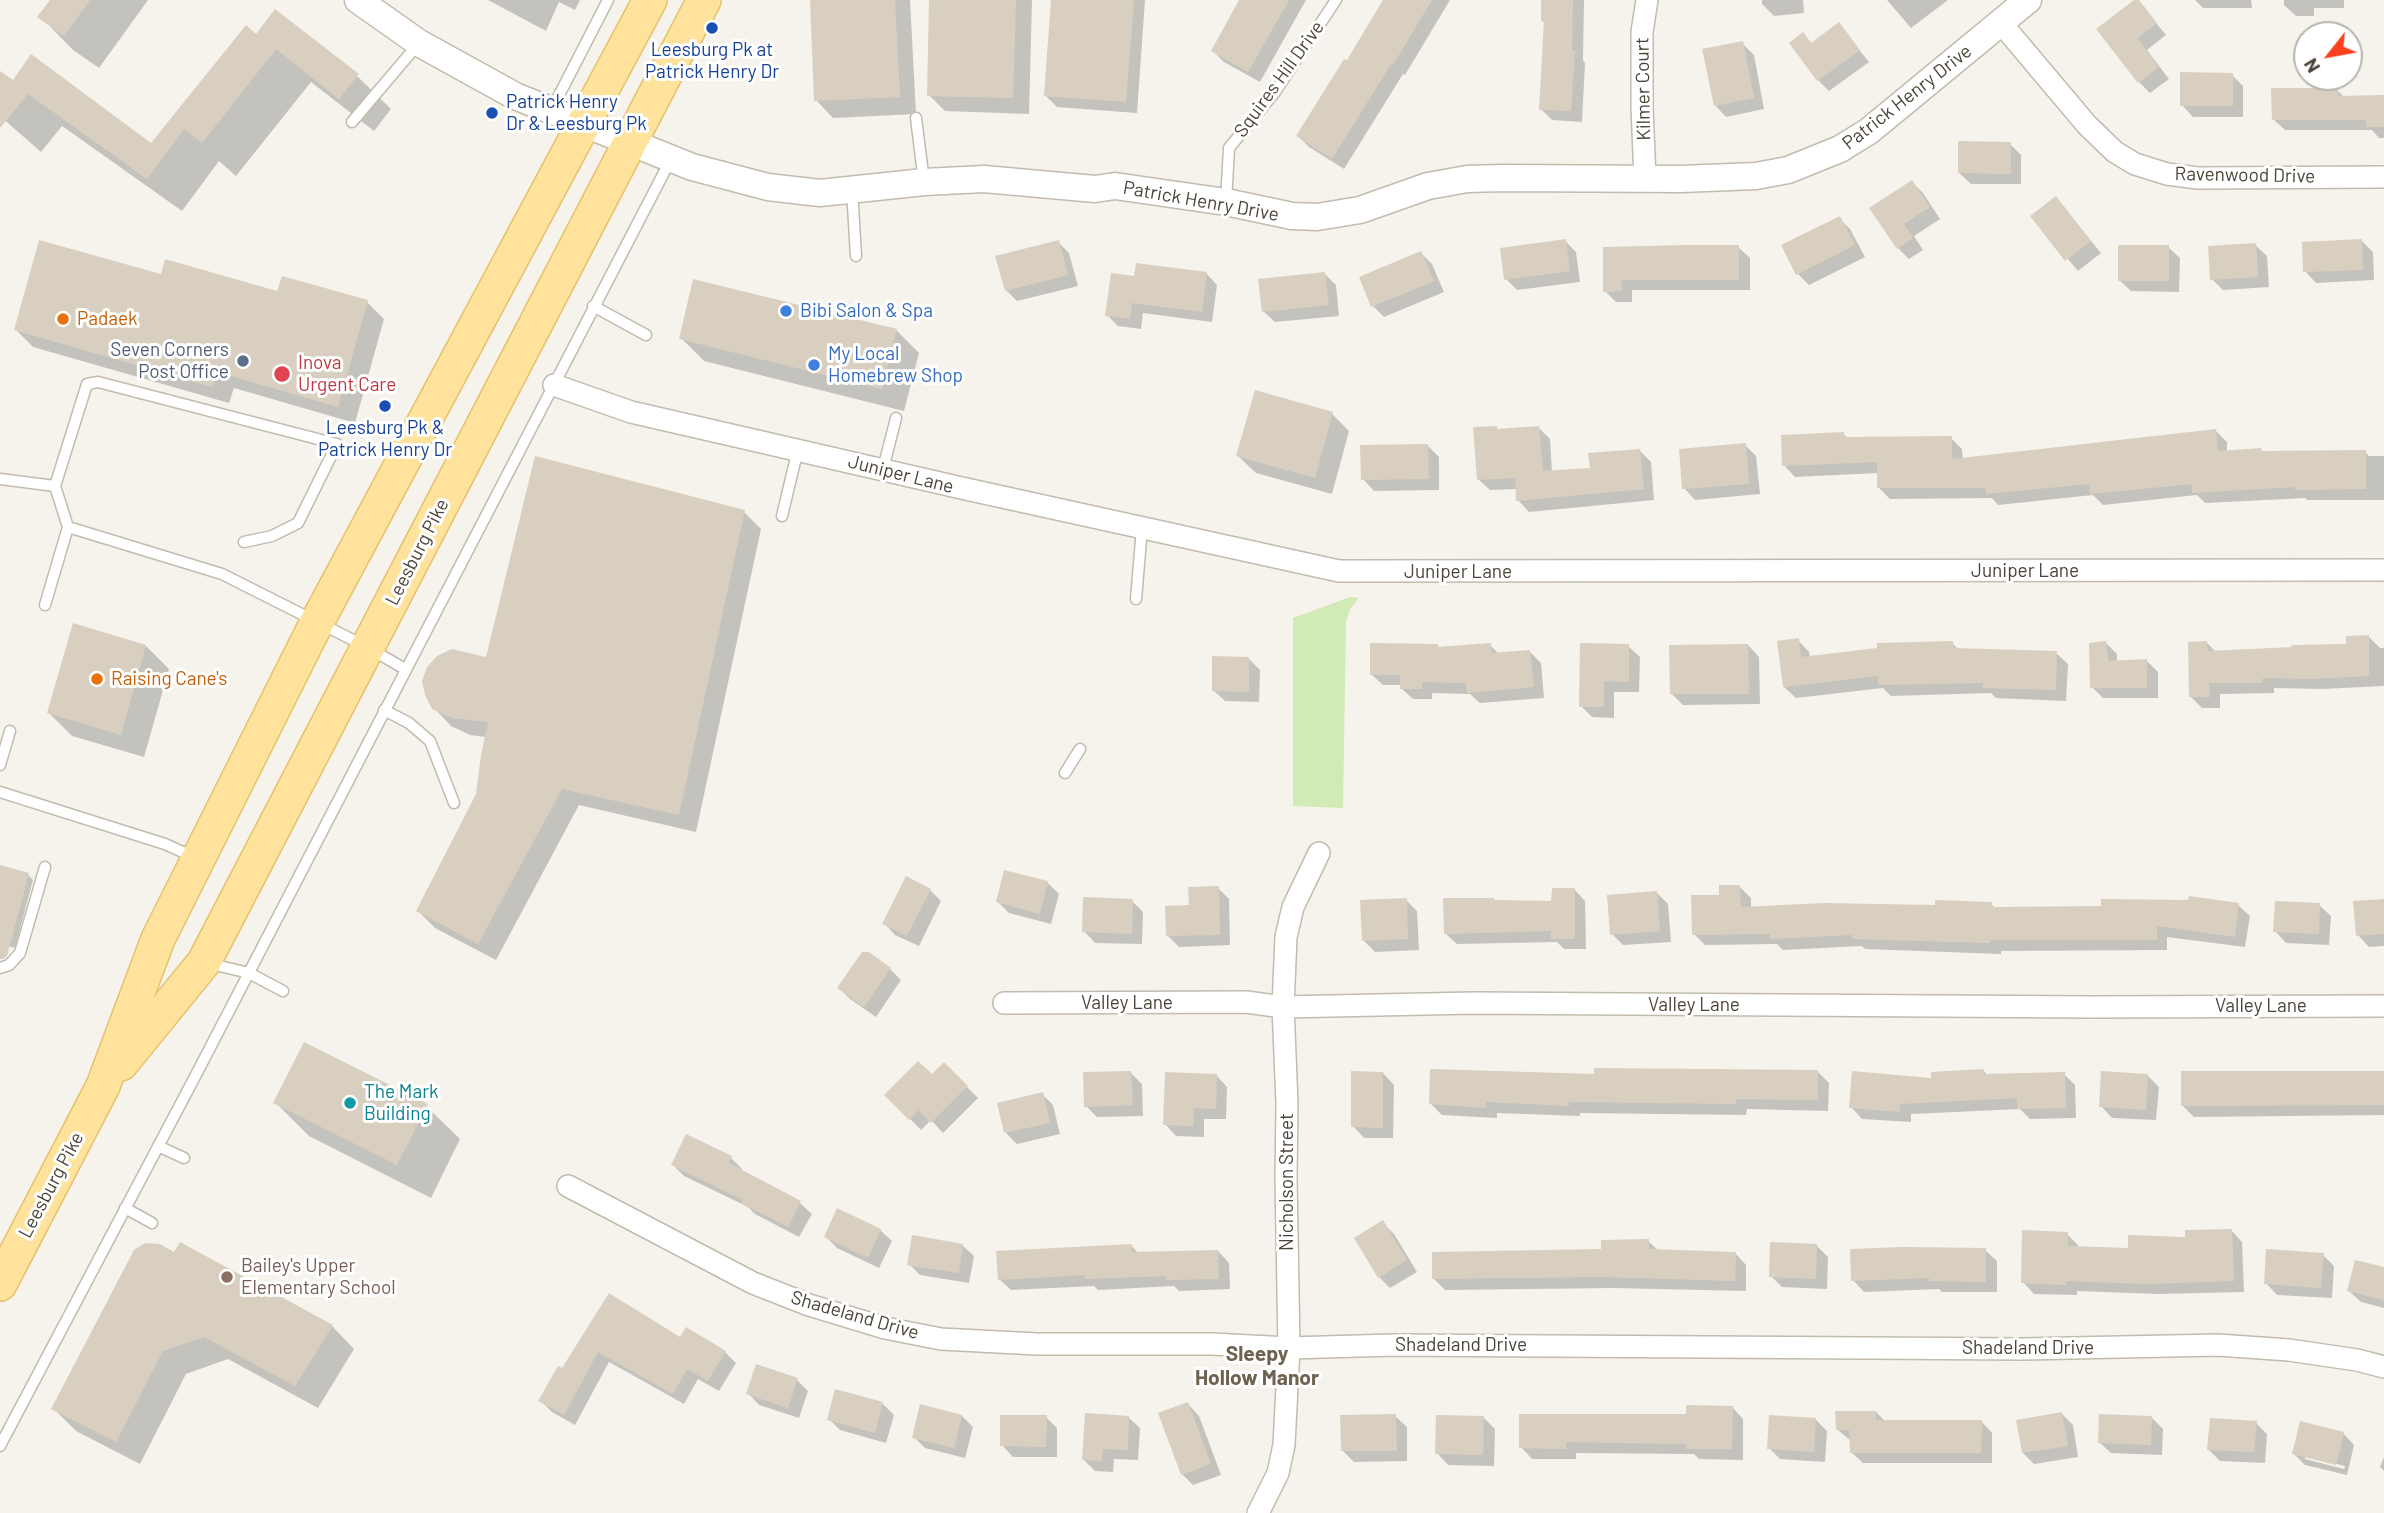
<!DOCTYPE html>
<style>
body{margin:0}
#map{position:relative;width:2384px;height:1513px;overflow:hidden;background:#f6f3ec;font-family:Barlow,sans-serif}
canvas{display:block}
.north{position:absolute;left:2293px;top:21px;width:70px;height:70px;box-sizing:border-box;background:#fff;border:2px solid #b7b4b0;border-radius:50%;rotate:239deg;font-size:19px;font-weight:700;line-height:28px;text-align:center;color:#4b4439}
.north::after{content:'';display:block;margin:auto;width:24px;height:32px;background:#fc3f1d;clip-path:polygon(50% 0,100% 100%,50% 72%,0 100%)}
</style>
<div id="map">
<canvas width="2384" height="1513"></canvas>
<div class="north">N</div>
</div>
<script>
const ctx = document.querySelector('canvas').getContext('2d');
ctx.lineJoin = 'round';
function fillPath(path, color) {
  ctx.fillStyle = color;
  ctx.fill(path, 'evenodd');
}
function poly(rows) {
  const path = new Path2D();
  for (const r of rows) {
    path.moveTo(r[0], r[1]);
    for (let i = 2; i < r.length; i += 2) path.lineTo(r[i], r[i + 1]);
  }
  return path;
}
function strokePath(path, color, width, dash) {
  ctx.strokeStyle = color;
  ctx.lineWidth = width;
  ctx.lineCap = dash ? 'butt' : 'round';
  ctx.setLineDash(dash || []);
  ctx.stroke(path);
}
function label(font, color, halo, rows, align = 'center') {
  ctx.font = font + ' Barlow,sans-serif';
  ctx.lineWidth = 6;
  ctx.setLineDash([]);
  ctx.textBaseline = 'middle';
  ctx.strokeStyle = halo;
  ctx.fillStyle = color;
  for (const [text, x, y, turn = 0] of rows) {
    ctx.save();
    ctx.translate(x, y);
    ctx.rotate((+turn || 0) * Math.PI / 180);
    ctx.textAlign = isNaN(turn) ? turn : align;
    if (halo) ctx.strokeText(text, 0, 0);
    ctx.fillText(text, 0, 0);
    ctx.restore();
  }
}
fillPath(poly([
 [1350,597,1359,598,1350,609,1346,622,1343,808,1293,806,1293,618]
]), '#d2eab5');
fillPath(poly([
 [52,0,148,0,99,68,73,50,40,16],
 [488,0,580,0,575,10,559,2,546,31],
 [811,0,910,0,916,114,833,118,816,100],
 [931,0,1032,0,1029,114,945,111,929,95],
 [1053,0,1145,0,1137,113,1057,107,1046,96],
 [1241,0,1306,0,1260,82,1224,62,1213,51],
 [1385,0,1450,0,1405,75,1403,74,1344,169,1309,147,1298,136,1348,63],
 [1543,0,1584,0,1583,60,1585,63,1582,122,1552,120,1541,109,1546,24,1542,21],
 [1762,0,1803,0,1804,13,1774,16,1762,4],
 [1887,0,1948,0,1911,28],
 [2137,0,2166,35,2147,50,2169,79,2150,93,2139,82,2099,29],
 [2195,0,2251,0,2252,8,2203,8],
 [2284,0,2344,0,2344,8,2314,8,2314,16,2296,16,2284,5],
 [1839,25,1869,62,1829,91,1818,80,1803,35,1813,44],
 [256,36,357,76,391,109,374,131,311,82,236,176,219,161,182,211,62,126,41,152,0,116,0,73,13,82,152,145],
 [1742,43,1754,55,1764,109,1726,117,1715,105],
 [2232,75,2243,86,2243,117,2193,117,2182,105],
 [2337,90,2344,97,2384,97,2384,138,2379,138,2372,130,2285,130,2273,119],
 [2010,144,2021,155,2021,184,1971,184,1959,173],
 [1912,182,1923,193,1940,219,1914,236,1923,250,1909,259,1898,248],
 [2056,198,2101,253,2078,271,2032,216],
 [1839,218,1850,229,1865,257,1809,285,1798,274,1784,246],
 [1565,241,1576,252,1580,282,1517,290,1506,279],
 [2362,241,2373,252,2374,280,2316,283,2305,271],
 [1058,242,1069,253,1078,286,1017,301,1006,290],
 [2255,245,2267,256,2269,287,2223,290,2212,279],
 [1738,247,1750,258,1750,290,1632,290,1632,302,1616,302,1605,291,1604,249],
 [2168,247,2180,258,2179,292,2131,291,2119,280],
 [1421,253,1432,264,1444,292,1384,317,1373,306],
 [1206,273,1217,285,1212,322,1143,313,1141,329,1118,326,1107,315,1136,278],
 [1325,274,1336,285,1339,316,1275,322,1263,311],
 [162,276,278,293,367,302,384,319,355,423,234,388,229,403,33,347,16,330],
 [896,330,919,353,904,411,704,361,681,338],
 [1332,414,1349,431,1332,494,1256,473,1238,456],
 [1496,427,1499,431,1539,428,1550,439,1552,472,1591,470,1640,451,1651,462,1654,500,1529,512,1518,500,1517,489,1490,490,1478,479],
 [2216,431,2227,442,2227,452,2365,452,2369,456,2384,456,2384,500,2308,500,2305,498,2205,503,2197,495,2103,505,2093,495,1998,505,1992,498,1890,499,1879,488,1878,473,1795,477,1784,465,1843,434,1849,439,1951,438,1962,449,1963,460],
 [1427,445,1439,457,1439,490,1374,491,1363,479],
 [1745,445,1756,456,1760,494,1695,500,1684,488],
 [744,512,761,529,696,832,579,805,496,960,435,928,418,911,478,794,486,737,470,735,451,726,434,708,487,659],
 [2368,636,2380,648,2384,648,2384,686,2323,689,2274,688,2274,693,2220,694,2220,708,2202,708,2191,697,2206,642,2216,652,2348,646],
 [1798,640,1809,652,1810,658,1952,643,1959,650,2056,653,2068,664,2066,701,1996,698,1991,693,1891,696,1883,688,1796,698,1784,687],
 [2106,643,2117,654,2117,662,2147,661,2158,672,2158,698,2103,698,2092,687],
 [1490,645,1499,654,1529,651,1541,663,1544,698,1480,703,1470,694,1432,693,1432,699,1413,699,1401,688,1402,685,1383,685,1371,674,1438,646,1440,649],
 [1748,645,1759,657,1760,704,1683,705,1672,694],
 [146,646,169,669,144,757,72,736,49,713],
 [1628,646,1640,657,1639,692,1614,692,1614,718,1592,717,1581,706],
 [1248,658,1260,670,1259,702,1225,701,1213,690],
 [0,867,28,875,33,880,15,948,0,944],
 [1047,882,1059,894,1051,924,1009,913,998,902],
 [1740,887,1751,898,1751,909,1937,907,1991,904,1996,909,2238,905,2250,916,2245,947,2167,937,2167,950,2001,951,2001,954,1865,949,1862,946,1783,950,1777,944,1705,945,1694,934,1721,897],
 [1218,888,1229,899,1230,945,1179,947,1167,935,1190,907],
 [1574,889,1585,901,1586,949,1564,949,1557,942,1457,944,1445,933,1494,899,1497,902,1553,903],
 [930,890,941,901,919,946,895,935,884,923],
 [1657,893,1668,904,1671,942,1623,945,1612,934],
 [1406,900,1417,911,1419,950,1375,952,1364,941],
 [1132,901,1143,912,1142,944,1095,943,1084,931],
 [2384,901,2384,946,2369,947,2358,935],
 [2319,905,2331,916,2329,945,2286,943,2275,931],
 [890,969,901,980,876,1017,850,999,839,988],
 [944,1064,978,1098,943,1133,931,1120,921,1130,886,1095,932,1077],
 [1983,1070,1988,1076,2064,1074,2075,1085,2076,1118,2030,1119,2020,1109,1911,1114,1911,1122,1862,1119,1851,1107,1933,1079],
 [1818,1072,1829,1083,1828,1111,1747,1109,1746,1115,1580,1113,1580,1116,1497,1113,1497,1118,1442,1115,1431,1104,1596,1076],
 [1131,1073,1142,1084,1143,1116,1097,1117,1086,1106],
 [1383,1073,1394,1085,1393,1138,1364,1138,1353,1126],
 [2384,1073,2384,1115,2194,1117,2183,1106],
 [1216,1075,1227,1087,1226,1119,1204,1119,1204,1137,1176,1136,1165,1124],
 [2148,1076,2159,1087,2156,1120,2112,1118,2101,1106],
 [1042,1094,1053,1105,1060,1134,1017,1144,1006,1133],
 [275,1102,426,1106,460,1139,431,1198,309,1136],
 [687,1136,731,1158,742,1169,741,1171,800,1203,812,1214,799,1237,755,1214,748,1207,684,1176,673,1165],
 [1383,1223,1394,1234,1417,1272,1390,1288,1379,1277],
 [880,1230,892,1241,879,1268,837,1248,826,1237],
 [2231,1230,2242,1242,2244,1292,2157,1294,2077,1291,2077,1295,2034,1294,2023,1282,2067,1234,2078,1245,2078,1248,2129,1250],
 [1648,1241,1659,1251,1735,1253,1746,1265,1746,1291,1614,1288,1445,1290,1434,1279,1603,1251],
 [962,1245,974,1256,969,1283,920,1275,909,1264],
 [1131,1245,1139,1254,1218,1251,1229,1263,1230,1289,1179,1291,1174,1286,1098,1290,1094,1286,1011,1290,999,1279],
 [1817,1246,1828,1257,1827,1289,1782,1287,1771,1276],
 [1985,1250,1997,1261,1997,1292,1942,1292,1939,1289,1864,1292,1853,1280],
 [135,1252,332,1326,354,1349,318,1408,228,1359,186,1374,140,1464,76,1431,53,1408],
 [2323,1255,2334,1266,2332,1298,2277,1295,2266,1283],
 [2384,1269,2384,1308,2361,1302,2349,1291],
 [609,1295,680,1340,725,1352,736,1363,719,1391,698,1379,684,1404,609,1362,575,1425,552,1412,541,1401,563,1371],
 [797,1380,808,1391,799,1418,759,1405,748,1393],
 [882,1403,894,1415,886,1443,840,1430,829,1419],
 [1188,1404,1199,1416,1221,1475,1193,1485,1182,1474],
 [1732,1407,1743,1419,1743,1460,1699,1459,1694,1454,1576,1453,1576,1459,1532,1459,1521,1447],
 [1876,1412,1885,1421,1981,1421,1992,1433,1992,1463,1863,1463,1851,1452,1851,1441,1838,1430],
 [2062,1414,2073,1425,2078,1457,2034,1464,2023,1453],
 [962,1416,973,1427,965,1458,925,1448,914,1437],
 [1395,1416,1407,1427,1407,1461,1354,1462,1342,1450],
 [1046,1417,1057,1428,1057,1457,1013,1457,1002,1445],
 [1128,1417,1140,1428,1138,1460,1114,1459,1113,1472,1095,1471,1084,1460],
 [1484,1418,1495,1429,1494,1466,1448,1465,1437,1453],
 [2152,1418,2163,1429,2162,1455,2111,1453,2099,1442],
 [1816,1420,1827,1431,1825,1462,1780,1459,1769,1448],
 [2256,1423,2267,1434,2265,1463,2220,1461,2209,1450],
 [2343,1433,2354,1445,2347,1475,2305,1465,2294,1454],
 [2305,1456,2345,1466,2344,1469,2305,1459],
 [2384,1457,2384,1471,2380,1467]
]), '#0003');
fillPath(poly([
 [50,0,90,0,64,36,37,17],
 [810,0,895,0,900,97,814,101],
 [929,0,1016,0,1013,98,927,96],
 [1051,0,1134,0,1126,102,1044,96],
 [1239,0,1289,0,1248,72,1211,51],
 [1383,0,1432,0,1393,65,1391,64,1332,159,1296,136,1344,59,1347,60],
 [1541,0,1573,0,1572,50,1575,50,1571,111,1539,110,1544,21,1541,21],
 [2134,0,2139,0,2157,23,2137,38,2159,67,2138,83,2096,29],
 [275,9,359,74,339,99,276,49,202,143,184,129,147,179,28,94,0,128,0,71,13,80,31,54,151,143,246,25,256,34],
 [1839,22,1860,50,1817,81,1789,43,1803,32,1811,43],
 [1743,41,1754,98,1714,106,1702,49],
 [2180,72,2233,73,2233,106,2180,106],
 [2271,88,2338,88,2338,96,2384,95,2384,127,2366,127,2366,120,2272,120],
 [1958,141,2011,142,2011,174,1958,173],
 [1912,180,1930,207,1904,224,1913,238,1897,249,1869,208],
 [2056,196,2091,241,2065,261,2030,216],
 [1840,216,1855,245,1796,275,1781,245],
 [1566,239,1570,271,1504,280,1500,248],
 [2362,239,2363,270,2303,272,2302,242],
 [39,240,161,274,165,259,277,291,282,276,368,300,338,407,217,372,212,387,14,330],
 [1059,240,1068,275,1005,291,995,256],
 [2256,243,2258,277,2210,280,2208,246],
 [1687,245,1739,245,1739,280,1621,280,1622,291,1603,292,1603,247],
 [2118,245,2169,245,2169,281,2118,281],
 [1421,251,1434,281,1371,307,1359,277],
 [1136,263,1207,272,1202,312,1132,303,1130,319,1105,316,1111,273,1134,276],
 [1325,272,1329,305,1262,312,1258,279],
 [693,279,897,329,882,389,679,339],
 [1255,390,1333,412,1315,478,1236,456],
 [1497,426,1497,429,1539,426,1543,471,1590,468,1588,453,1640,449,1644,489,1516,501,1515,478,1477,480,1473,427],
 [2216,429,2218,451,2261,448,2262,451,2366,450,2366,489,2295,490,2295,487,2192,493,2192,484,2090,494,2089,484,1986,494,1985,488,1877,488,1877,462,1782,466,1781,435,1844,432,1844,437,1952,436,1952,459],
 [1746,443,1749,484,1682,489,1679,449],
 [1428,444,1429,479,1361,480,1360,445],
 [535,456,745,510,679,815,562,789,478,944,416,911,476,794,481,755,488,722,452,718,432,709,425,695,422,681,427,667,437,656,452,649,486,657],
 [73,623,146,645,121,735,47,713],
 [2369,635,2369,676,2311,679,2263,678,2263,683,2209,683,2210,697,2189,697,2188,642,2207,641,2208,651,2292,647,2291,645,2346,644,2346,636],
 [1799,638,1801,657,1877,648,1877,643,1953,641,1953,648,2057,651,2056,690,1983,688,1983,683,1878,685,1878,676,1783,687,1777,641],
 [2106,641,2108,661,2147,659,2147,688,2090,688,2089,643],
 [1370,643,1438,644,1438,647,1491,643,1492,653,1530,650,1534,687,1467,693,1466,683,1422,682,1422,689,1400,689,1400,675,1370,675],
 [1580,643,1629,644,1629,682,1604,681,1604,707,1579,707],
 [1748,644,1749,694,1670,694,1669,645],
 [1212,656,1249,657,1249,692,1212,691],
 [0,865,29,873,7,956,3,959,0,959],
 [1004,870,1048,881,1040,914,996,902],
 [906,876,931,889,907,936,882,924],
 [1719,885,1740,885,1741,907,1824,903,1935,905,1935,900,1992,902,1992,907,2101,906,2101,899,2188,900,2189,896,2239,903,2235,937,2157,926,2157,940,1990,940,1990,943,1852,939,1852,935,1770,939,1770,934,1692,935,1691,895,1719,895],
 [1219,886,1220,935,1166,936,1165,906,1189,905,1188,887],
 [1552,888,1575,888,1575,939,1551,939,1551,931,1444,934,1443,898,1494,898,1494,900,1551,901],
 [1657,891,1660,931,1610,935,1607,895],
 [1083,897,1133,899,1132,934,1082,932],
 [1407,898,1408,939,1362,941,1360,900],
 [2384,899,2384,934,2356,936,2353,901],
 [2275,901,2320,903,2319,934,2273,932],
 [862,952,869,952,891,968,864,1007,837,988],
 [304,1042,428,1104,397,1165,273,1103],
 [918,1061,932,1074,944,1062,968,1086,931,1123,918,1110,909,1120,884,1095],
 [1594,1068,1818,1070,1818,1100,1736,1099,1736,1104,1569,1102,1569,1106,1486,1102,1486,1108,1429,1104,1430,1069,1594,1074],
 [1984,1069,1984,1074,2065,1072,2066,1108,2017,1109,2017,1098,1900,1104,1900,1112,1849,1108,1852,1071,1931,1078,1931,1072],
 [1131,1071,1133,1105,1084,1107,1083,1072],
 [1351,1071,1383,1072,1383,1128,1351,1127],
 [2101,1071,2148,1074,2146,1110,2099,1107],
 [2181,1071,2384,1071,2384,1105,2181,1106],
 [1165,1072,1217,1074,1216,1109,1194,1108,1193,1126,1163,1125],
 [1043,1092,1050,1123,1004,1133,997,1103],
 [686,1134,732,1156,729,1163,801,1201,788,1227,741,1203,743,1200,671,1165],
 [837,1208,881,1229,868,1258,824,1237],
 [1383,1220,1407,1260,1378,1278,1354,1238],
 [2232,1229,2234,1281,2145,1284,2066,1281,2066,1285,2021,1283,2022,1230,2068,1232,2068,1246,2128,1248,2128,1235,2185,1237,2185,1230],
 [912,1235,963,1244,959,1273,907,1265],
 [1649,1239,1649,1249,1736,1252,1735,1281,1602,1277,1432,1279,1432,1252,1601,1249,1601,1240],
 [180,1242,333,1325,295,1386,204,1337,163,1351,116,1442,51,1409,134,1250,145,1243,160,1244,174,1252],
 [1770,1242,1817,1244,1816,1279,1769,1277],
 [1132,1244,1132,1252,1218,1250,1219,1279,1166,1280,1166,1276,1085,1279,1085,1275,998,1280,996,1251],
 [1903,1247,1986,1248,1986,1282,1929,1281,1929,1278,1851,1281,1850,1249],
 [2266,1249,2324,1253,2321,1288,2264,1284],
 [2355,1260,2384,1267,2384,1300,2347,1291],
 [609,1293,680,1337,686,1327,726,1351,708,1381,687,1369,673,1394,598,1352,564,1415,538,1401,558,1366,562,1368],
 [756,1364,798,1378,788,1408,746,1394],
 [835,1389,883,1402,875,1433,827,1420],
 [1188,1402,1211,1464,1181,1475,1158,1413],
 [920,1404,962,1415,954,1448,912,1438],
 [1686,1405,1733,1406,1732,1449,1686,1449,1686,1444,1566,1442,1566,1449,1519,1448,1519,1414,1686,1414],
 [1835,1411,1876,1411,1876,1420,1982,1420,1981,1453,1850,1453,1849,1430,1836,1430],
 [2062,1412,2068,1446,2022,1453,2016,1420],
 [1085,1413,1129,1416,1128,1450,1103,1449,1102,1461,1082,1460],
 [1396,1414,1397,1451,1341,1451,1340,1415],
 [2099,1414,2152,1416,2151,1445,2098,1443],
 [1000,1415,1047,1415,1046,1447,1000,1446],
 [1436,1415,1484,1416,1483,1455,1435,1454],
 [1769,1415,1816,1418,1814,1452,1767,1449],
 [2210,1418,2257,1421,2254,1452,2207,1450],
 [2300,1421,2344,1432,2336,1465,2292,1454]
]), '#d8cfc1');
const service = poly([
 [552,109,608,0],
 [916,118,924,182],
 [352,122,419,43],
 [852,189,856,256],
 [1226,202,1229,148,1275,92,1336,0],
 [593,306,646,335],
 [883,469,896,418],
 [0,479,55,486],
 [782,516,798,449],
 [68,527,55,486,87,384,98,382,337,444,298,523,272,536,244,542],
 [1136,599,1142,528],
 [45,605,68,527,222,574,367,647,405,669],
 [384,710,409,723,430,741,454,803],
 [0,765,10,731],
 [1065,773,1080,749],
 [0,792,165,844,196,858],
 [207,963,249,973,283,991],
 [0,968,9,965,20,953,45,867],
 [158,1146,184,1158],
 [125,1208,152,1223],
 [0,1446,199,1069,671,159]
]);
const minor = poly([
 [2001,23,2087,125,2115,152,2135,164,2167,174,2198,178,2384,177],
 [1645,179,1642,107,1642,32,1647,0],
 [554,385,631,412,966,489,1339,571,2384,570],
 [1004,1003,1246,1002,1283,1007,1473,1003,2091,1007,2384,1006],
 [568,1186,753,1283,809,1305,885,1328,941,1339,1037,1344,1212,1344,1289,1348,1393,1345,2023,1349,2218,1345,2289,1350,2357,1360,2384,1367],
 [1258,1513,1278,1473,1284,1445,1289,1348,1286,1178,1287,1103,1283,1007,1286,937,1293,907,1319,853]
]);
const tertiary = poly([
 [358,0,419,43,515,96,692,167,768,187,820,193,924,182,984,179,1095,189,1115,186,1226,202,1292,216,1317,217,1360,210,1428,186,1467,179,1502,178,1681,179,1756,176,1788,170,1840,149,1869,131,2028,0]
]);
const primary = poly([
 [121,1064,204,962,704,0],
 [0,1284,103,1086,158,939,317,622,650,0]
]);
strokePath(service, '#c2bbae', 13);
strokePath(minor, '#c2bbae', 24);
strokePath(tertiary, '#c2bbae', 29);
strokePath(primary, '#e6c16a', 36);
strokePath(service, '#fff', 10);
strokePath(minor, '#fff', 21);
strokePath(tertiary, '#fff', 26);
strokePath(primary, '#ffe39c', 33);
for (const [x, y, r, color] of [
 [712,28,7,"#1a4fb4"],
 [492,113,7,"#1a4fb4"],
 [786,311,7,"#3f7fe0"],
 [63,319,7,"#e8710a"],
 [243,361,7,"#5c6f8a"],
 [814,365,7,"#3f7fe0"],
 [282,374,9,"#e0444e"],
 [385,406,7,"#1a4fb4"],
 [97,679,7,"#e8710a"],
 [350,1103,7,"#0f9aa8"],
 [227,1277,7,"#8d6e63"]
]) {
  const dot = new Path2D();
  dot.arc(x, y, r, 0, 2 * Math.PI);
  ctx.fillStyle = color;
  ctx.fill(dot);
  strokePath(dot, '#fff', 2.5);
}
label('19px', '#164399', '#fff', [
 ["Leesburg Pk at",712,50],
 ["Patrick Henry Dr",712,72],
 ["Patrick Henry",506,102,"left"],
 ["Dr & Leesburg Pk",506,124,"left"],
 ["Leesburg Pk &",385,428],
 ["Patrick Henry Dr",385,450]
]);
label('19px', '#4b4439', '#fff', [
 ["Squires Hill Drive",1279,79,-54],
 ["Kilmer Court",1643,89,-91],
 ["Patrick Henry Drive",1907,97,-38],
 ["Ravenwood Drive",2245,175,1],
 ["Patrick Henry Drive",1201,201,10],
 ["Juniper Lane",901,474,14],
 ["Leesburg Pike",417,552,-63],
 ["Juniper Lane",2025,571],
 ["Juniper Lane",1458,572],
 ["Valley Lane",1127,1003],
 ["Valley Lane",1694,1005],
 ["Valley Lane",2261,1006],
 ["Nicholson Street",1287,1182,-90],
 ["Leesburg Pike",51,1185,-62],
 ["Shadeland Drive",855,1315,16],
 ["Shadeland Drive",1461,1345],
 ["Shadeland Drive",2028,1348]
]);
label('19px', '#366cbe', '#fff', [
 ["Bibi Salon & Spa",800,311],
 ["My Local",828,354],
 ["Homebrew Shop",828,376]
], 'left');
label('19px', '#c56008', '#fff', [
 ["Padaek",77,319],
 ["Raising Cane's",111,679]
], 'left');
label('19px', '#4e5e75', '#fff', [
 ["Seven Corners",229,350],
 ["Post Office",229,372]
], 'right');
label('19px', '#be3a42', '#fff', [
 ["Inova",298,363],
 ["Urgent Care",298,385]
], 'left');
label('19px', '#0d838f', '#fff', [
 ["The Mark",364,1092],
 ["Building",364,1114]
], 'left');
label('19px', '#785e54', '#fff', [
 ["Bailey's Upper",241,1266],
 ["Elementary School",241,1288]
], 'left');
label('bold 21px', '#6e6250', '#fff', [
 ["Sleepy",1257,1354],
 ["Hollow Manor",1257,1378]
]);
</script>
